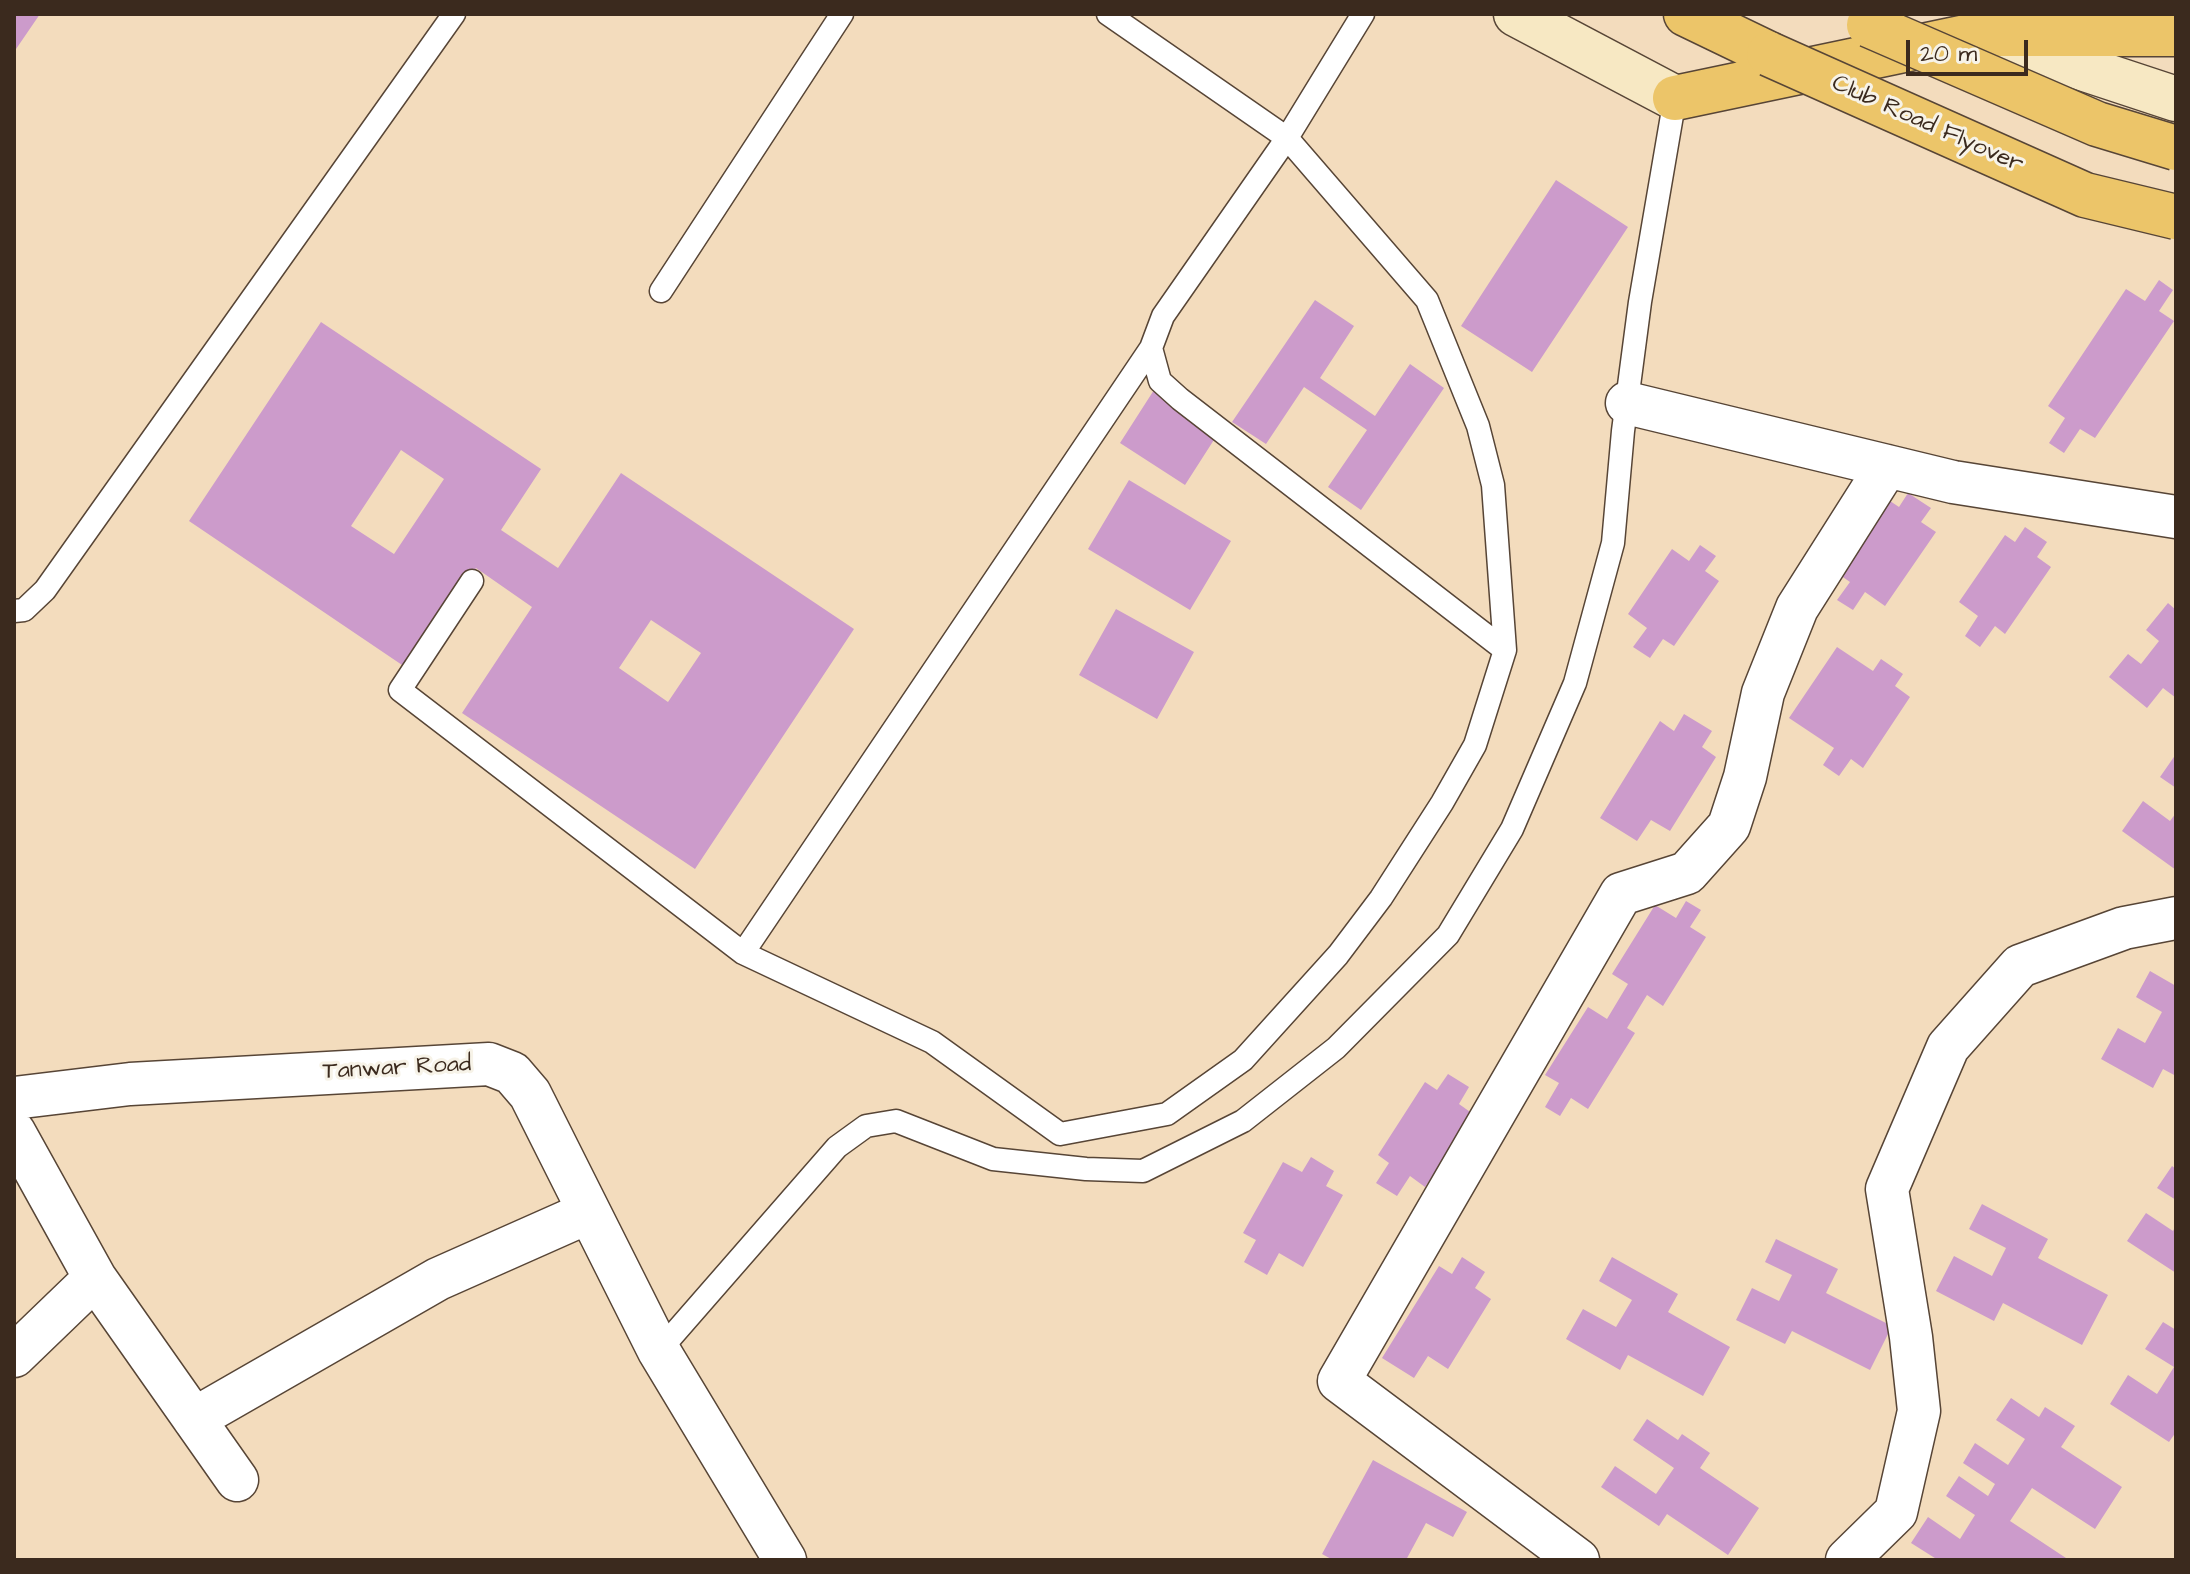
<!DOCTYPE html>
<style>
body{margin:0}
#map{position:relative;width:2190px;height:1574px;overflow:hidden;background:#f3dcbd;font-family:"Architects Daughter",sans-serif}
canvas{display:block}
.frame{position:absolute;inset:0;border:16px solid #3b2a1e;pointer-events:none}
.scale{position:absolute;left:1906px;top:40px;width:122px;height:36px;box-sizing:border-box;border:4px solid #3b2a1e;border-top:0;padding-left:10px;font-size:24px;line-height:28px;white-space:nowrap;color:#3b2a1e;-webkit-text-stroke:6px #f7f3e8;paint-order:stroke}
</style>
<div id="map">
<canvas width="2190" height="1574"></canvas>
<div class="frame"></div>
<div class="scale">20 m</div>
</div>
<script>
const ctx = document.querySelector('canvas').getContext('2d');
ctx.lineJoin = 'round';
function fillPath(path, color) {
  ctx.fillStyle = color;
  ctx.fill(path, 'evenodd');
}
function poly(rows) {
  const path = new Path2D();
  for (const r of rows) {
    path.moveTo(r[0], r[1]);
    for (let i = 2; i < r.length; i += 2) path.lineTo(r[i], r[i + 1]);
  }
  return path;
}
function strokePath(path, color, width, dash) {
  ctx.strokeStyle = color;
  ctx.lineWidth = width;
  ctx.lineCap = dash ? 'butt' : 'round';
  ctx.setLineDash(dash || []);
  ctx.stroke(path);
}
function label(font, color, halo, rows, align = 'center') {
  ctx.font = font + ' "Architects Daughter",sans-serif';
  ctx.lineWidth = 6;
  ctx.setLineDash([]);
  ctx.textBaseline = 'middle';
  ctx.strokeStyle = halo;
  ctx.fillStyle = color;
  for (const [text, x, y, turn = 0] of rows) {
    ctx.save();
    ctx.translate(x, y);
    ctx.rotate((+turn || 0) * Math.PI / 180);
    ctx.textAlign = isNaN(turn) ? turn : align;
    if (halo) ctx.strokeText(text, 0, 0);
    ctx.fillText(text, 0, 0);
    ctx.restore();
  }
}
fillPath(poly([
 [14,14,40,14,14,52],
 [1556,180,1628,227,1532,372,1461,326],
 [2159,280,2173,290,2159,311,2174,321,2095,438,2080,429,2064,453,2049,443,2065,418,2048,406,2126,289,2145,301],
 [1315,300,1354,326,1320,378,1375,416,1410,364,1444,388,1361,510,1328,487,1367,430,1304,387,1266,444,1232,422],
 [321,322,541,469,501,530,558,568,621,473,854,629,695,869,462,713,532,607,476,568,408,669,189,521],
 [401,450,444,479,394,554,351,526],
 [651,620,701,653,668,702,619,668],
 [1154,390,1219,432,1185,485,1120,443],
 [1129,480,1231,541,1190,610,1088,549],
 [1908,493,1931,508,1921,522,1936,532,1885,606,1865,592,1853,610,1837,600,1850,582,1837,573,1887,499,1899,507],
 [2025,527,2047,542,2037,557,2051,567,2005,634,1995,626,1980,647,1965,636,1978,616,1959,602,2005,535,2015,542],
 [1700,545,1716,556,1705,571,1719,581,1674,646,1663,639,1650,658,1633,647,1647,628,1628,614,1672,549,1689,561],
 [2168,603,2176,610,2176,698,2163,688,2147,708,2109,677,2128,654,2141,664,2159,641,2146,630],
 [1116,609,1194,652,1157,719,1079,675],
 [1837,647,1873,671,1881,659,1903,674,1895,686,1910,697,1863,768,1851,759,1839,776,1823,765,1834,748,1789,718],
 [1684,714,1712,731,1702,747,1716,757,1670,831,1651,820,1637,841,1600,818,1660,721,1674,731],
 [2176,754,2176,788,2160,777],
 [2143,801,2170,821,2176,813,2176,870,2122,831],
 [1686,901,1701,910,1690,927,1706,937,1663,1006,1647,995,1627,1028,1635,1033,1588,1109,1571,1098,1560,1116,1545,1107,1559,1083,1545,1075,1588,1007,1607,1019,1628,984,1612,974,1655,905,1676,918],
 [2150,971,2176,986,2176,1076,2163,1069,2153,1088,2101,1059,2118,1028,2145,1043,2162,1012,2136,997],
 [1448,1074,1469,1087,1459,1104,1473,1114,1425,1187,1410,1176,1397,1196,1376,1183,1389,1163,1378,1155,1425,1082,1437,1090],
 [1311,1157,1334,1171,1326,1186,1343,1195,1303,1267,1279,1253,1267,1275,1244,1262,1256,1240,1243,1233,1283,1162,1302,1172],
 [2172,1166,2176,1169,2176,1200,2157,1188],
 [1982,1204,2048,1239,2038,1258,2108,1295,2082,1345,2003,1303,1994,1321,1936,1291,1954,1256,1992,1276,2006,1248,1969,1229],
 [2146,1213,2173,1231,2176,1225,2176,1273,2127,1241],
 [1776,1239,1838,1269,1826,1293,1892,1326,1870,1370,1792,1331,1785,1344,1736,1320,1752,1288,1779,1301,1792,1275,1765,1262],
 [1462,1257,1485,1272,1475,1288,1491,1299,1448,1369,1428,1356,1414,1378,1382,1358,1439,1266,1452,1274],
 [1612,1257,1678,1294,1668,1312,1730,1347,1703,1396,1628,1355,1620,1370,1566,1339,1583,1309,1616,1327,1632,1300,1599,1281],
 [2163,1322,2176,1330,2176,1432,2169,1442,2110,1404,2128,1375,2157,1394,2174,1367,2145,1349],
 [2011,1398,2039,1417,2045,1407,2075,1426,2061,1447,2122,1487,2095,1529,2032,1488,2010,1521,2069,1560,1938,1560,1911,1543,1928,1517,1960,1539,1975,1515,1946,1496,1959,1476,1988,1496,1995,1484,1963,1463,1975,1443,2008,1465,2025,1439,1996,1420],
 [1647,1419,1678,1440,1682,1434,1710,1453,1700,1468,1759,1508,1728,1555,1667,1514,1659,1526,1601,1487,1615,1466,1656,1494,1674,1468,1633,1440],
 [1373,1460,1467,1512,1453,1537,1426,1523,1406,1560,1333,1560,1322,1554]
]), '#cc9bcb');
const lane = poly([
 [1363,14,1287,138,1163,316,1151,348,1160,381,1180,399,1505,650],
 [661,291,842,14],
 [472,581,400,690,743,953,932,1042,1060,1134,1167,1114,1243,1060,1338,955,1381,898,1442,803,1475,745,1505,650,1493,485,1478,426,1427,300,1287,138,1108,14],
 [14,611,24,610,45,590,454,14],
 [743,953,1151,348],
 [659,1351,837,1147,866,1126,896,1121,993,1159,1086,1169,1143,1171,1243,1121,1336,1048,1448,935,1512,829,1575,683,1613,543,1623,431,1640,302,1675,98]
]);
const street = poly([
 [1627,403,1953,482,2176,517],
 [14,1098,130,1084,489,1064,512,1073,530,1094,659,1351,785,1560],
 [14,1132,95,1278,14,1356],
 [95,1278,237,1480],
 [194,1419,438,1279,589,1212],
 [1578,1560,1339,1381,1621,894,1687,873,1729,826,1745,777,1763,693,1797,608,1887,466],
 [1847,1560,1896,1512,1919,1411,1911,1337,1887,1189,1948,1047,2020,966,2124,928,2176,918]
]);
const secondary = poly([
 [1516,14,1675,98],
 [1988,37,2176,99]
]);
const primary = poly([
 [1686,14,1769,54],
 [1675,98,1980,34,2176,34]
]);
strokePath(lane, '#574536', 25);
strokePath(street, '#574536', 45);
strokePath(secondary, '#574536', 47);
strokePath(primary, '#574536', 47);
strokePath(lane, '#fff', 22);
strokePath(street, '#fff', 42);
strokePath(secondary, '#f7e8c3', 44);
strokePath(primary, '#ecc569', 44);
const primaryBridge = poly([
 [1869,25,2097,124,2176,148],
 [1769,54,2085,195,2176,217]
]);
strokePath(primaryBridge, '#574536', 47, []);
strokePath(primaryBridge, '#ecc569', 44);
label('24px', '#3b2a1e', '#f7f3e8', [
 ["Club Road Flyover",1927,125,24],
 ["Tanwar Road",397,1069,-3]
]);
</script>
